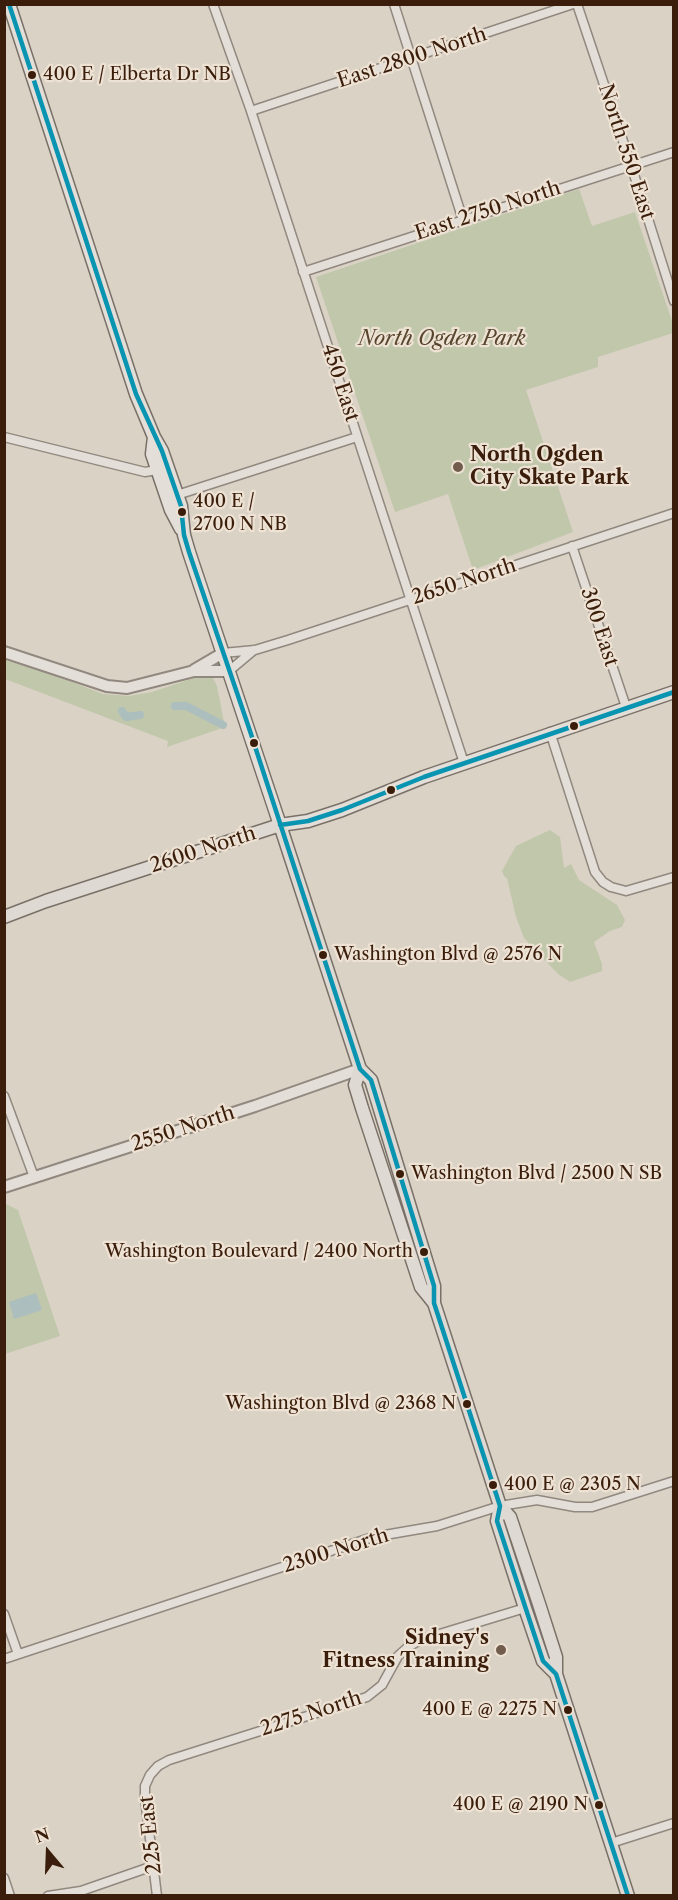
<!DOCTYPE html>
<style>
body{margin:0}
#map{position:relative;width:678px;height:1900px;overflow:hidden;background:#dad2c5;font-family:"Libre Caslon Text",serif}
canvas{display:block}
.frame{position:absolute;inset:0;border:6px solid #3a1d0a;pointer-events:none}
.north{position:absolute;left:18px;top:1822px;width:60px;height:60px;-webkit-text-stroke:4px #ede2d3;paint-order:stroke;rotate:341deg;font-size:16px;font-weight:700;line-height:24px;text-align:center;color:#3a1d0a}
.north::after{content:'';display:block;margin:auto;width:21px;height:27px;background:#3a1d0a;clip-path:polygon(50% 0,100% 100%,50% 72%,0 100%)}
</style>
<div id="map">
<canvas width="678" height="1900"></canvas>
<div class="frame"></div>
<div class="north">N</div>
</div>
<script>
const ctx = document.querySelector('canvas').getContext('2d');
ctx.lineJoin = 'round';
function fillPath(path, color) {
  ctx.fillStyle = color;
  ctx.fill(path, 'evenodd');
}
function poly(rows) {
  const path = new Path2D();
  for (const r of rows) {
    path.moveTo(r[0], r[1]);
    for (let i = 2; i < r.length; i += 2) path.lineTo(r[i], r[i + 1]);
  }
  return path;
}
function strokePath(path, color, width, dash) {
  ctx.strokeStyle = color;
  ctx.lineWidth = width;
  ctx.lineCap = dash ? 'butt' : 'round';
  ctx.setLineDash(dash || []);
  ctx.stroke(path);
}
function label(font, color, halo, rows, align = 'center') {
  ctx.font = font + ' "Libre Caslon Text",serif';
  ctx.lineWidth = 4.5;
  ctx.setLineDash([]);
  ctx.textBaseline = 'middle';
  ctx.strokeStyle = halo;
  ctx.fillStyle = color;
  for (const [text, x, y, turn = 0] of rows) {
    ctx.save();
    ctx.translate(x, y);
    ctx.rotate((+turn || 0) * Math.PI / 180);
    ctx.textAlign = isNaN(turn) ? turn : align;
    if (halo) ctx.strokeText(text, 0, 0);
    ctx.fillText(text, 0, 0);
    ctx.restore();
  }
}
fillPath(poly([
 [579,189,592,226,635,212,673,324,673,333,598,357,598,367,526,390,573,532,473,570,448,494,395,512,316,277],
 [4,660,46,672,103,694,129,696,152,692,203,675,212,676,217,686,225,727,167,747,168,741,5,679],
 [550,830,560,837,564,868,571,864,579,880,617,905,625,920,622,927,610,931,594,942,602,964,602,971,570,982,558,974,524,938,516,917,507,878,504,876,502,871,516,846],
 [4,1203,18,1210,60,1336,5,1354]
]), '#c1c7ab');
fillPath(poly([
 [36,1293,42,1310,14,1319,9,1302]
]), '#acbebe');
strokePath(poly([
 [175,706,186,706,223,725],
 [122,711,126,717,140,715]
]), '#acbebe', 8);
const minor = poly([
 [213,4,251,111,464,763],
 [394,4,463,220],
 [577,4,631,165,674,301],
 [251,111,573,4],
 [303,272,674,152],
 [4,437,145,472,157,470],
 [177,495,357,437],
 [572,546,626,707],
 [223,653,255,650,288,640,674,513],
 [229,671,254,650],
 [550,732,595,872,603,882,611,887,626,891,674,877],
 [4,1096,34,1177],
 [4,1614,18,1654],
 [4,1659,373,1537,437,1526,500,1506,537,1500,575,1507,592,1507,674,1481],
 [611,1843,674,1823],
 [4,1878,10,1896],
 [48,1896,81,1891,153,1866],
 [157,1896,145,1798,145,1786,150,1775,158,1766,169,1760,367,1697,382,1685,398,1656,408,1647,420,1640,525,1608]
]);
const tertiary = poly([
 [4,652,107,686,127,688,194,671,229,671],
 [194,670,223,653],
 [4,1187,255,1106,360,1069]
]);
const secondary = poly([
 [9,4,136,394,154,437,162,451,181,506,184,535,189,552,280,825,308,821,342,810,424,777,674,692],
 [154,437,152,454,171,510,181,529]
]);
const primary = poly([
 [4,917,46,901,280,825,360,1069,371,1080,434,1286,434,1303,500,1506,497,1521,525,1608,543,1661,556,1674],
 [360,1069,355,1085,362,1108,421,1287,434,1303],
 [500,1506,510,1517,539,1604,556,1657,556,1674,628,1896]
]);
strokePath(minor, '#91887f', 11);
strokePath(tertiary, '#91887f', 14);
strokePath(secondary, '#797067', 15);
strokePath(primary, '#797067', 15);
strokePath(minor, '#e3dfd8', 8);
strokePath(tertiary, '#e3dfd8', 10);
strokePath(secondary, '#e3dfd8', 12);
strokePath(primary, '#ded9d2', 12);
strokePath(poly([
 [9,4,136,394,162,451,181,506,184,535,189,552,250,731,360,1069,371,1080,434,1286,434,1303,500,1506,497,1521,543,1661,556,1674,628,1896],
 [280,825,308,821,342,810,424,777,674,692]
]), '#0994b1', 4.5);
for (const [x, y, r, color] of [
 [32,75,5,"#3a1d0a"],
 [458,467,6,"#725c4b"],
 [182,512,5,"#3a1d0a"],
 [574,726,5,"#3a1d0a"],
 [254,743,5,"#3a1d0a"],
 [391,790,5,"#3a1d0a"],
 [323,955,5,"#3a1d0a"],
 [400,1174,5,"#3a1d0a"],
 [424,1252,5,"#3a1d0a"],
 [467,1404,5,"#3a1d0a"],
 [493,1485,5,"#3a1d0a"],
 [501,1650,6,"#725c4b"],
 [568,1710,5,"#3a1d0a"],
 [599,1805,5,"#3a1d0a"]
]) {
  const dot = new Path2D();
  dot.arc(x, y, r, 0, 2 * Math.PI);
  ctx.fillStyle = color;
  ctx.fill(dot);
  strokePath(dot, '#ede2d3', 2);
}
label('18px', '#3a1d0a', '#ede2d3', [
 ["400 E / Elberta Dr NB",43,75],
 ["400 E /",193,502],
 ["2700 N NB",193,525],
 ["Washington Blvd @ 2576 N",334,955],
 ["Washington Blvd / 2500 N SB",411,1174],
 ["Washington Boulevard / 2400 North",413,1252,"right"],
 ["Washington Blvd @ 2368 N",456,1404,"right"],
 ["400 E @ 2305 N",504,1485],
 ["400 E @ 2275 N",557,1710,"right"],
 ["400 E @ 2190 N",588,1805,"right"]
], 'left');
label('20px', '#3a1d0a', '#ede2d3', [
 ["East 2800 North",412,58,-18],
 ["North 550 East",626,152,72],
 ["East 2750 North",488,211,-18],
 ["450 East",340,383,72],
 ["2650 North",464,582,-18],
 ["300 East",599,627,72],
 ["2600 North",203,850,-18],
 ["2550 North",183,1129,-18],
 ["2300 North",336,1551,-17],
 ["2275 North",311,1714,-18],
 ["225 East",151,1835,-96]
]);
label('italic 20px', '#57452d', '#ede2d3', [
 ["North Ogden Park",442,339]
]);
label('bold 20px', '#3a1d0a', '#ede2d3', [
 ["North Ogden",470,455],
 ["City Skate Park",470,478],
 ["Sidney's",489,1638,"right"],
 ["Fitness Training",489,1661,"right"]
], 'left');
</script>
